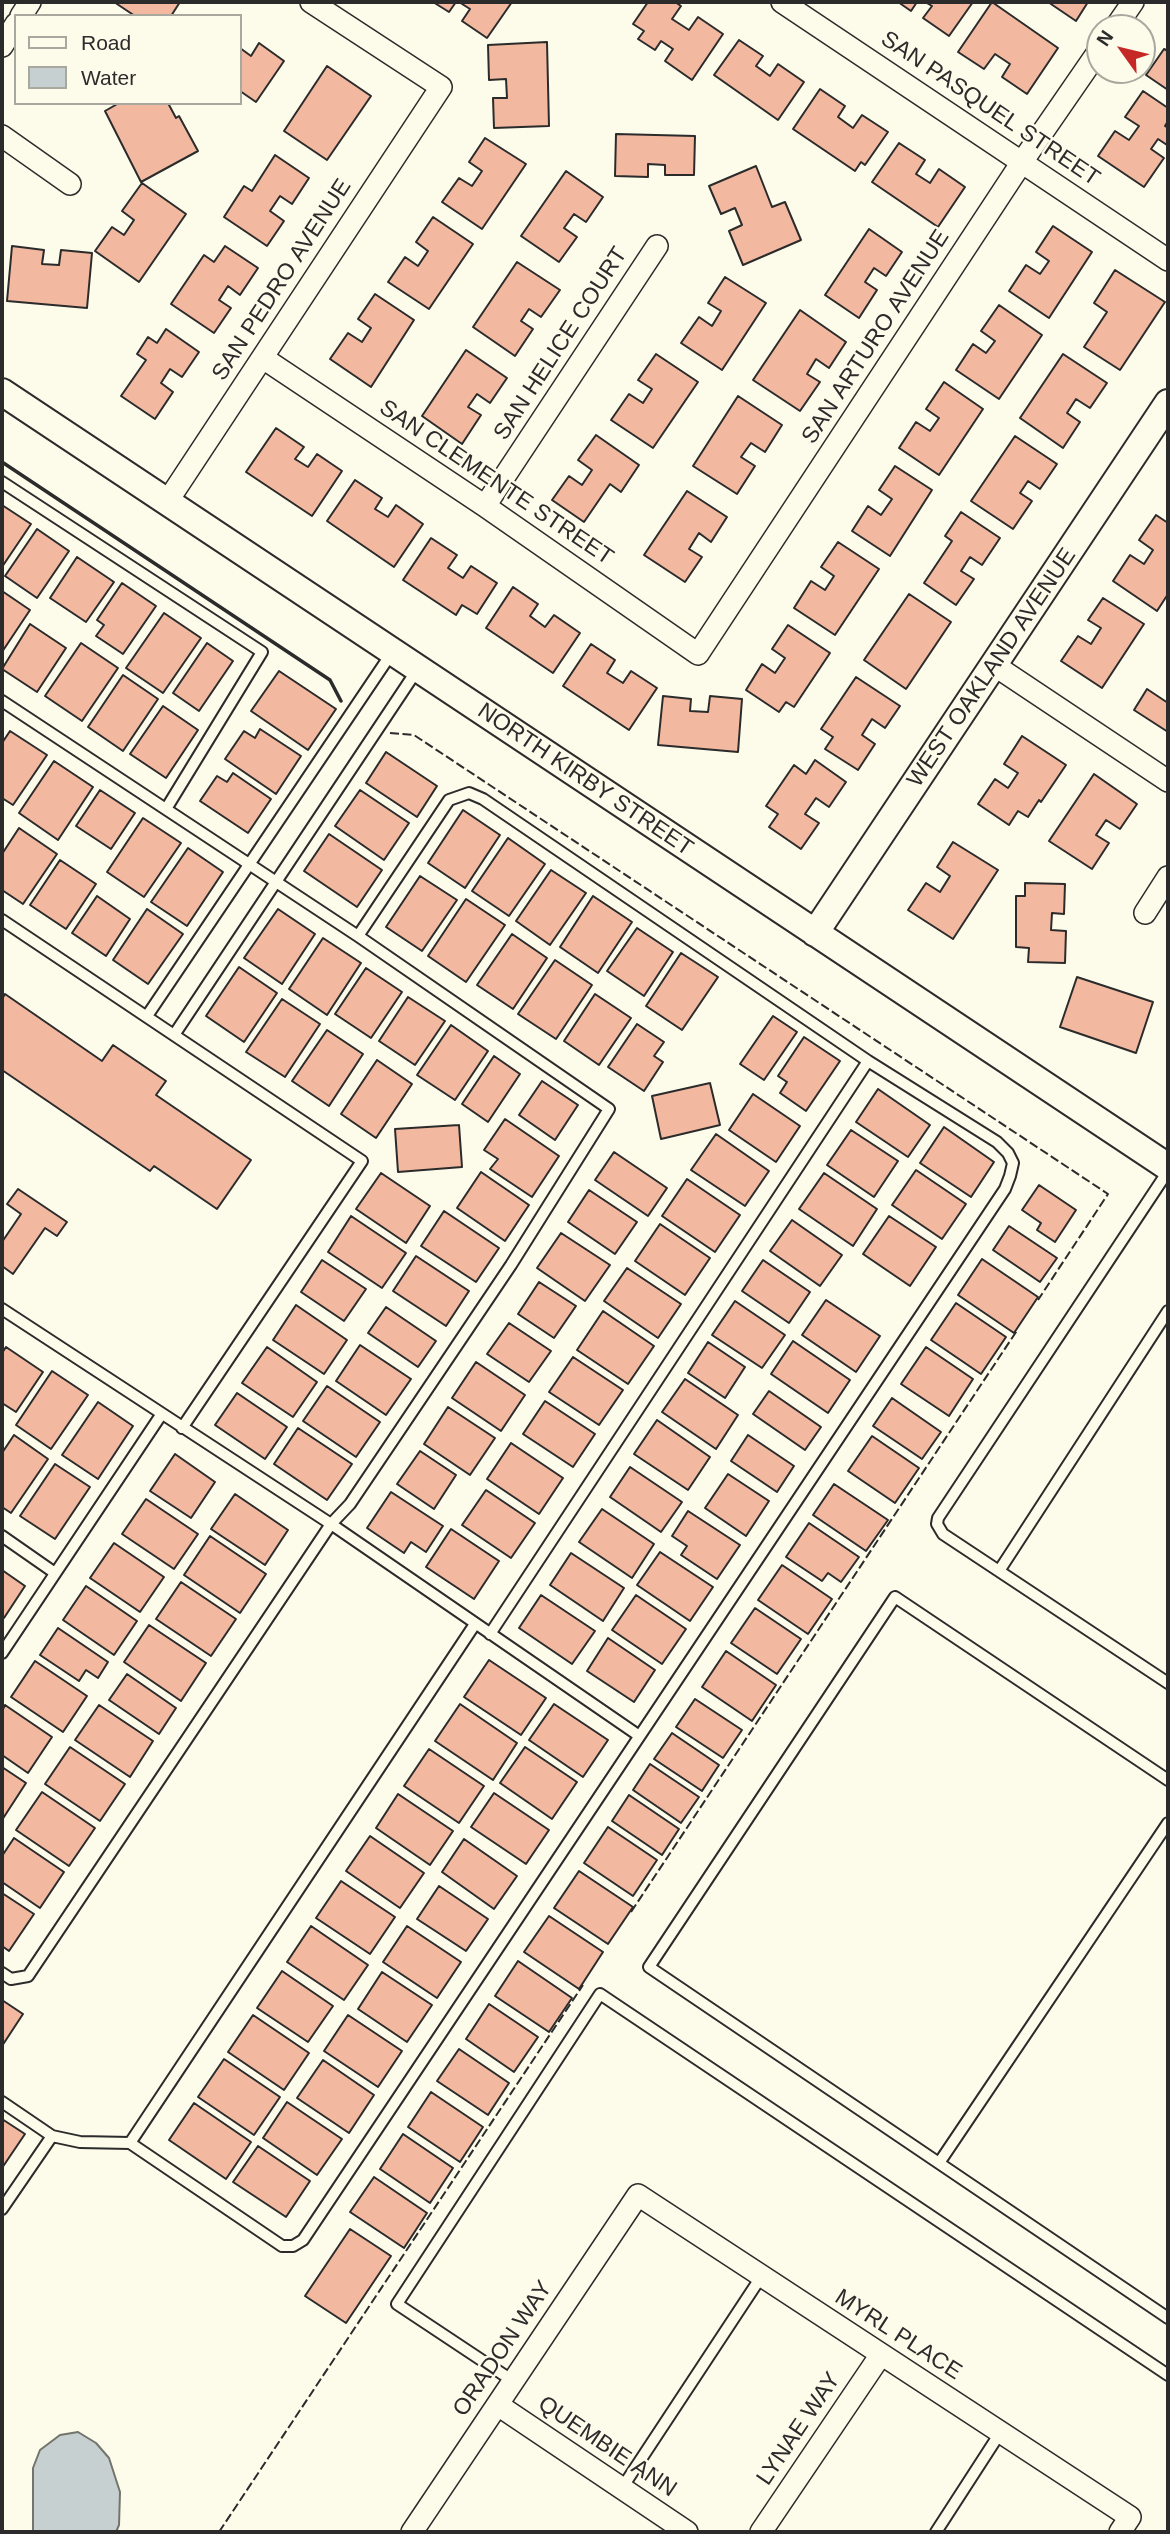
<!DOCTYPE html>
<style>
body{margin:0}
#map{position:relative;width:1170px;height:2534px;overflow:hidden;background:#fdfbea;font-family:Helvetica,sans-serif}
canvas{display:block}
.frame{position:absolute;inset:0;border:4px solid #2b2b2b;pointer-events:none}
.legend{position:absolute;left:14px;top:14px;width:228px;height:91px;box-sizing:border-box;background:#fdfbea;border:2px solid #a9a89e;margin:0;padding:9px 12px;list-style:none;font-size:21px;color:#2b2b2b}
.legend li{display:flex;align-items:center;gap:14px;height:35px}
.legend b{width:35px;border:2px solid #a9a89e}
.north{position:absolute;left:1086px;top:14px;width:70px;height:70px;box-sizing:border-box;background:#fdfbea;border:2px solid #a9a89e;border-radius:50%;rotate:304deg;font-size:19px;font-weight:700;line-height:28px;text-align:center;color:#2b2b2b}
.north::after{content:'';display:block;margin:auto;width:24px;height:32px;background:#c62828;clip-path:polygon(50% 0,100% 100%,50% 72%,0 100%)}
</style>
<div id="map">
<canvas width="1170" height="2534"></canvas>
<div class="frame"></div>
<ul class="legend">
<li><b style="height:9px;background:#fdfbea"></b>Road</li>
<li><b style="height:19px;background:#c7d0d0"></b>Water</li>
</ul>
<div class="north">N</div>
</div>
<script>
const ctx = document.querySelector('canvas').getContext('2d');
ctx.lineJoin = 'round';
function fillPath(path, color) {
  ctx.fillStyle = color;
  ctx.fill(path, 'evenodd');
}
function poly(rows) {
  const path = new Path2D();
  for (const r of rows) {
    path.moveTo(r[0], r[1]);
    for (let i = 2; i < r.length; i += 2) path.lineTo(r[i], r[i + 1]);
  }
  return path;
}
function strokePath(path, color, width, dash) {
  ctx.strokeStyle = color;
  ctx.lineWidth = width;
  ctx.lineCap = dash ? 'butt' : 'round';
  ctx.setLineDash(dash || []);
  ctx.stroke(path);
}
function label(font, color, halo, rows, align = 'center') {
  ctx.font = font + ' Helvetica,sans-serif';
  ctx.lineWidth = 5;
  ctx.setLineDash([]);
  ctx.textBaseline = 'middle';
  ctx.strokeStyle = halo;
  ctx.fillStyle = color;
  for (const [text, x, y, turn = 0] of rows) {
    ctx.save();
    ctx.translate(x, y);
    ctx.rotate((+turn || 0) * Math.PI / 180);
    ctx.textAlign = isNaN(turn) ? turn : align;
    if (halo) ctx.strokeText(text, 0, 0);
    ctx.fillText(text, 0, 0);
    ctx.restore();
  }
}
const water = poly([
 [78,2432,96,2443,109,2458,120,2492,119,2525,116,2532,33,2532,33,2468,40,2450,60,2435,78,2432]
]);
fillPath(water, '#c7d0d0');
strokePath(water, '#74746e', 2);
const building = poly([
 [114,2,180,2,171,16,135,16,114,2],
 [433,2,456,2,449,12,433,2],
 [459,2,512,2,487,38,462,21,470,9,459,2],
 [648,2,675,2,681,6,672,19,689,30,698,17,723,34,692,80,665,61,673,49,661,41,655,50,638,39,644,31,633,24,648,2],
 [898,2,917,2,911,11,898,2],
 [925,2,973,2,949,36,923,18,932,6,925,2],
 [992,2,1058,48,1027,94,1002,77,1010,64,995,54,984,69,958,52,992,2],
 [1048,2,1088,2,1076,21,1048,2],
 [739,40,763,56,756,66,770,76,778,64,804,82,778,120,714,75,739,40],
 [547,42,549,126,494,128,493,98,507,98,506,79,489,80,488,45,547,42],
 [259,43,284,61,256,102,240,91,240,48,251,56,259,43],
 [1164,49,1168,51,1168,90,1146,75,1164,49],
 [327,66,371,96,327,160,284,131,327,66],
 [820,89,845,106,838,117,853,128,862,115,888,132,865,165,861,162,855,171,793,129,820,89],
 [1143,91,1168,108,1168,121,1165,126,1168,128,1168,142,1167,145,1158,139,1151,149,1164,158,1144,187,1098,156,1115,131,1129,140,1139,126,1125,117,1143,91],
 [119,103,168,103,176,118,179,116,198,151,141,182,105,111,119,103],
 [616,134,695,136,694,175,665,175,665,165,648,164,648,177,615,176,616,134],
 [485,138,526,164,482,229,442,202,459,178,472,186,482,171,469,162,485,138],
 [899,143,925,160,916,174,930,183,939,169,965,187,938,227,872,182,899,143],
 [275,155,309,178,292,204,280,196,270,211,284,221,267,246,224,217,244,186,252,191,275,155],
 [756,166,772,207,785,202,801,240,743,265,729,231,742,225,735,208,721,214,709,186,756,166],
 [566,171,603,197,586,222,574,214,564,228,577,237,559,262,521,236,566,171],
 [142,183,186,214,139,282,95,251,112,227,124,235,134,220,122,211,142,183],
 [433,217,473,244,429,309,388,282,405,257,418,266,428,251,416,242,433,217],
 [1053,226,1092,252,1049,318,1009,291,1026,265,1040,274,1049,261,1036,252,1053,226],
 [869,229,902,252,886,276,874,268,865,282,877,290,859,318,825,295,869,229],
 [12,246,44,250,42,264,59,265,61,250,92,253,87,308,7,301,12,246],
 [225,246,258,268,240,295,228,286,219,300,231,308,214,333,171,304,204,255,214,262,225,246],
 [517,262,560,290,541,317,529,309,521,321,533,329,515,356,473,327,517,262],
 [1115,270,1165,302,1120,370,1084,347,1107,312,1094,303,1115,270],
 [725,277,766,303,722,370,681,343,699,317,712,326,721,311,708,303,725,277],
 [375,294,414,320,371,387,330,359,348,333,362,342,371,328,358,319,375,294],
 [999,305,1042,335,999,399,956,370,973,344,986,353,995,341,981,331,999,305],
 [800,310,846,342,829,368,816,359,807,374,820,382,800,411,753,380,800,310],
 [166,329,199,352,182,377,170,369,161,383,173,392,155,419,121,396,146,360,137,354,148,337,157,343,166,329],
 [466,350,507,378,490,403,477,394,468,407,481,415,462,444,422,416,466,350],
 [656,354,698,382,653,448,611,420,629,394,643,403,652,389,638,380,656,354],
 [1063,354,1107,383,1090,408,1076,399,1067,413,1080,422,1063,448,1020,418,1063,354],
 [944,382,983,409,939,475,899,448,916,422,930,431,939,418,926,409,944,382],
 [738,396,782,425,765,452,751,443,741,457,755,466,737,494,693,466,738,396],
 [276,428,304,447,295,459,308,467,317,454,342,471,312,516,246,472,276,428],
 [596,435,639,465,621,492,610,484,584,522,552,500,569,476,582,485,592,470,578,460,596,435],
 [1015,436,1057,464,1040,489,1028,481,1020,493,1032,501,1013,529,971,501,1015,436],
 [895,466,932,490,890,556,852,531,868,506,881,515,892,499,879,490,895,466],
 [355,480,382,498,375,509,388,517,396,505,423,524,394,567,327,521,355,480],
 [687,491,727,517,711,542,699,533,689,549,702,557,685,582,644,555,687,491],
 [2,505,31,524,2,567,2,505],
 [961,512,1000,538,982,565,970,557,961,571,974,579,956,605,924,583,952,541,945,536,961,512],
 [1156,515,1168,523,1168,594,1157,611,1113,581,1130,555,1144,564,1153,550,1139,540,1156,515],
 [37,529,69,551,37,598,5,576,37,529],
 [431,538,457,555,448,568,463,578,471,566,497,583,477,614,462,605,456,615,403,580,431,538],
 [838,542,879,569,835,635,794,608,811,581,825,590,834,576,821,567,838,542],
 [77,557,114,582,86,622,50,598,77,557],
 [122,583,156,606,123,654,96,636,104,625,97,620,122,583],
 [513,587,538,604,530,616,545,627,554,615,580,633,553,673,486,628,513,587],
 [2,591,30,610,2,652,2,591],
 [909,594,951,622,906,689,864,660,909,594],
 [1103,598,1144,624,1102,688,1061,661,1078,636,1091,644,1101,628,1088,620,1103,598],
 [164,613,201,638,163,693,126,668,164,613],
 [30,624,66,648,37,692,2,669,30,624],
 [788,625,830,653,794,707,786,702,779,712,746,690,762,664,775,673,785,658,772,649,788,625],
 [81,643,118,668,82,721,45,696,81,643],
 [207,643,233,661,199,711,173,693,207,643],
 [591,644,615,660,607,673,623,683,631,671,657,688,629,730,563,686,591,644],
 [279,671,336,709,308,750,251,711,279,671],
 [123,675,158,699,123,751,88,727,123,675],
 [856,677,900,706,885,728,872,719,862,735,875,744,858,770,825,749,833,737,821,729,856,677],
 [1147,689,1168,703,1168,732,1134,710,1147,689],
 [663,696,691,699,690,711,708,712,710,696,742,699,738,752,658,745,663,696],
 [163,706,198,730,166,778,130,754,163,706],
 [260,729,301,756,276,794,225,759,244,731,255,738,260,729],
 [10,731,47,755,13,805,2,798,2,743,10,731],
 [1022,736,1066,765,1041,802,1039,800,1028,817,1018,811,1009,825,978,804,995,779,1008,788,1018,773,1004,764,1022,736],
 [386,752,437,786,417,817,366,783,386,752],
 [815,760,846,782,829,807,816,798,805,814,819,823,801,849,769,827,778,814,766,806,794,765,806,774,815,760],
 [54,761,93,787,58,840,19,813,54,761],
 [233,773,271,799,248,833,200,801,217,776,227,782,233,773],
 [1094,774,1137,804,1120,829,1106,820,1096,835,1109,843,1092,869,1049,841,1094,774],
 [100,790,135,813,111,849,76,826,100,790],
 [360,790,409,823,384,860,335,826,360,790],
 [463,810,500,835,465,888,428,863,463,810],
 [143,818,181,843,144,897,107,872,143,818],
 [19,828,57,854,23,904,2,890,2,854,19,828],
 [329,834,382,870,357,907,304,871,329,834],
 [508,838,545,864,509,916,472,891,508,838],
 [953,842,998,870,953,939,908,910,926,883,940,892,950,876,937,867,953,842],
 [188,848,223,872,187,926,151,902,188,848],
 [60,860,96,884,66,929,30,905,60,860],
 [551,870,586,893,550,945,516,921,551,870],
 [420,876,457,900,422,951,386,927,420,876],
 [1025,883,1065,884,1064,914,1052,913,1051,930,1066,931,1065,963,1028,962,1029,948,1016,947,1016,896,1025,896,1025,883],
 [97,896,130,919,106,956,72,933,97,896],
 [593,896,632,922,598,973,560,947,593,896],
 [466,899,505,925,466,982,428,956,466,899],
 [147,909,183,934,148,984,113,960,147,909],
 [278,909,315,934,282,984,244,958,278,909],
 [637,928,673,952,644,996,607,971,637,928],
 [512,934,547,958,513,1009,477,985,512,934],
 [323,938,361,963,327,1015,289,989,323,938],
 [681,953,718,977,682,1030,646,1006,681,953],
 [555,960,592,985,556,1039,518,1014,555,960],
 [239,967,277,993,244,1042,206,1016,239,967],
 [366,968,402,992,371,1038,335,1014,366,968],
 [1077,977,1153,1002,1136,1053,1060,1027,1077,977],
 [5,994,102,1061,113,1045,166,1081,156,1095,251,1160,217,1209,154,1166,150,1171,2,1070,2,999,5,994],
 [595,994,631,1018,599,1065,564,1041,595,994],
 [408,997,445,1021,415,1065,379,1041,408,997],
 [282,999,320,1024,285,1077,246,1052,282,999],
 [773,1016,797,1032,764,1080,740,1064,773,1016],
 [637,1024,664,1042,654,1056,663,1062,644,1091,608,1067,637,1024],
 [451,1025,488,1051,455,1100,417,1075,451,1025],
 [327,1030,363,1054,329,1106,292,1081,327,1030],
 [804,1037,840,1061,806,1111,780,1093,787,1082,778,1076,804,1037],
 [494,1056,520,1074,488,1122,462,1104,494,1056],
 [377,1060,412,1084,376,1138,341,1114,377,1060],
 [542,1081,578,1105,555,1140,519,1115,542,1081],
 [710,1083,720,1125,661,1139,652,1096,710,1083],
 [878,1089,930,1125,908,1157,856,1122,878,1089],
 [753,1094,800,1126,776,1162,729,1130,753,1094],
 [505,1119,559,1156,532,1197,490,1169,498,1159,484,1150,505,1119],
 [459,1125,462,1167,398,1172,395,1129,459,1125],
 [944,1127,994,1162,971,1197,920,1163,944,1127],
 [851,1130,898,1161,874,1197,827,1165,851,1130],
 [716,1134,769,1171,745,1206,691,1170,716,1134],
 [614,1152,667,1188,648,1216,595,1180,614,1152],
 [916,1170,966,1204,942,1239,892,1205,916,1170],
 [481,1172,529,1205,505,1241,457,1208,481,1172],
 [381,1173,430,1206,406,1243,356,1209,381,1173],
 [824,1173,877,1209,853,1246,799,1209,824,1173],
 [687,1179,740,1215,715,1252,662,1216,687,1179],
 [1039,1185,1076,1210,1055,1242,1037,1230,1041,1223,1022,1210,1039,1185],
 [18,1189,67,1222,57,1236,45,1228,13,1274,2,1266,2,1242,21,1214,7,1204,18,1189],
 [589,1190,637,1222,615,1254,568,1222,589,1190],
 [444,1211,499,1248,476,1282,421,1246,444,1211],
 [351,1216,406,1253,382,1288,328,1252,351,1216],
 [889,1216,936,1247,910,1286,863,1254,889,1216],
 [792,1220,842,1255,820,1286,770,1251,792,1220],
 [660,1224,710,1258,685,1295,635,1261,660,1224],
 [1009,1226,1057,1258,1040,1282,993,1250,1009,1226],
 [561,1233,610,1265,585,1301,537,1268,561,1233],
 [416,1256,469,1291,446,1326,393,1291,416,1256],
 [982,1259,1038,1297,1014,1333,958,1295,982,1259],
 [322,1260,366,1289,344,1321,301,1292,322,1260],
 [763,1260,810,1292,789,1323,742,1291,763,1260],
 [627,1268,681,1304,658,1338,604,1301,627,1268],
 [539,1282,576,1306,554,1338,518,1314,539,1282],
 [826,1300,880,1336,856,1372,802,1335,826,1300],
 [735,1301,785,1335,762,1368,712,1335,735,1301],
 [956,1303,1006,1337,981,1374,931,1340,956,1303],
 [296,1305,347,1340,324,1374,273,1340,296,1305],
 [386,1307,436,1341,418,1367,368,1333,386,1307],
 [603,1311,654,1346,628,1384,577,1350,603,1311],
 [509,1323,551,1351,529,1382,487,1354,509,1323],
 [793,1341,850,1380,828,1413,771,1374,793,1341],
 [708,1342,745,1367,725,1398,688,1373,708,1342],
 [360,1345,411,1379,386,1415,336,1381,360,1345],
 [6,1347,43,1372,16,1412,2,1403,2,1353,6,1347],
 [267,1347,317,1382,293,1417,242,1383,267,1347],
 [926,1347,973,1379,949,1416,901,1384,926,1347],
 [573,1357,623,1390,599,1425,549,1392,573,1357],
 [476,1362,525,1395,501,1431,452,1398,476,1362],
 [52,1371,88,1395,51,1449,16,1425,52,1371],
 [685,1379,738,1415,716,1449,662,1412,685,1379],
 [327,1386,380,1422,356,1457,303,1421,327,1386],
 [769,1391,821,1427,805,1450,753,1414,769,1391],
 [237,1393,287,1427,265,1459,215,1425,237,1393],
 [892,1398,941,1432,922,1459,873,1426,892,1398],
 [545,1401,595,1434,573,1467,523,1434,545,1401],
 [98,1402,133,1426,98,1479,62,1455,98,1402],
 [448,1407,495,1438,470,1475,424,1444,448,1407],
 [657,1420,710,1457,688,1490,634,1454,657,1420],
 [298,1428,352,1464,327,1500,274,1464,298,1428],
 [14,1435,48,1459,11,1513,2,1507,2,1453,14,1435],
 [748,1435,794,1466,777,1492,731,1461,748,1435],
 [872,1436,919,1468,895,1503,848,1471,872,1436],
 [511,1443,563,1478,539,1514,487,1479,511,1443],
 [420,1451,456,1475,434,1509,397,1484,420,1451],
 [175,1454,215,1482,191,1518,150,1491,175,1454],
 [55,1464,90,1487,55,1539,20,1516,55,1464],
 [630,1467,682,1502,661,1532,610,1497,630,1467],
 [728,1474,769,1501,746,1536,705,1508,728,1474],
 [834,1484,888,1520,866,1551,813,1515,834,1484],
 [486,1490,535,1523,511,1558,462,1525,486,1490],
 [391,1492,443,1526,426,1552,411,1542,404,1553,367,1528,391,1492],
 [235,1494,288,1530,265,1565,211,1529,235,1494],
 [146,1499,198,1534,174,1569,122,1534,146,1499],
 [602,1509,654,1544,632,1578,579,1542,602,1509],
 [688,1511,740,1545,717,1579,681,1555,687,1546,672,1536,688,1511],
 [809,1523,859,1557,841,1582,828,1573,822,1581,786,1557,809,1523],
 [451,1529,499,1561,474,1599,426,1567,451,1529],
 [210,1536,266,1574,240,1613,184,1575,210,1536],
 [114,1543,164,1577,140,1612,90,1578,114,1543],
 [660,1552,713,1587,690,1621,637,1585,660,1552],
 [571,1553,624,1588,603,1621,550,1585,571,1553],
 [782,1565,832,1599,808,1634,758,1600,782,1565],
 [2,1570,25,1586,4,1618,2,1617,2,1570],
 [181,1582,236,1619,211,1656,156,1619,181,1582],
 [86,1586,137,1621,114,1655,63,1620,86,1586],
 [541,1595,595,1631,572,1664,519,1628,541,1595],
 [636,1595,686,1629,662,1664,612,1630,636,1595],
 [755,1608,801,1639,777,1674,731,1643,755,1608],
 [149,1625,206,1663,181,1701,124,1662,149,1625],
 [58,1628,108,1662,98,1678,86,1670,79,1681,40,1655,58,1628],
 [608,1638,655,1670,634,1702,587,1671,608,1638],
 [726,1651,776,1685,752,1721,702,1687,726,1651],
 [489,1660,546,1698,521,1735,464,1697,489,1660],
 [35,1661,87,1696,63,1732,11,1697,35,1661],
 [127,1674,176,1708,159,1734,109,1700,127,1674],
 [695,1699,742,1730,723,1758,676,1727,695,1699],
 [460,1704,517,1743,493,1780,435,1741,460,1704],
 [554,1704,608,1740,583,1777,529,1740,554,1704],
 [5,1705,52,1737,28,1773,2,1755,2,1711,5,1705],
 [99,1705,153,1741,130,1777,75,1740,99,1705],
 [672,1733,719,1765,702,1791,654,1759,672,1733],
 [70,1747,125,1784,100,1821,45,1784,70,1747],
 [525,1747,577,1782,552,1819,500,1783,525,1747],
 [429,1749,484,1786,459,1823,404,1786,429,1749],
 [650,1764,699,1797,681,1823,633,1790,650,1764],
 [2,1767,26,1783,2,1820,2,1767],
 [42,1792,95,1828,69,1866,16,1830,42,1792],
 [494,1793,549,1830,526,1864,471,1827,494,1793],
 [398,1794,453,1831,430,1865,376,1828,398,1794],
 [629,1795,679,1829,662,1855,612,1821,629,1795],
 [608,1827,657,1860,633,1896,584,1863,608,1827],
 [370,1836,424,1873,400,1908,346,1871,370,1836],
 [14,1838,64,1872,40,1908,2,1882,2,1856,14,1838],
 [464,1839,517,1876,494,1909,442,1872,464,1839],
 [579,1871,633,1907,608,1944,554,1908,579,1871],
 [341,1881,395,1917,370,1954,316,1918,341,1881],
 [439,1886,488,1919,466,1951,417,1919,439,1886],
 [2,1893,34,1914,9,1951,2,1946,2,1893],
 [549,1916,603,1952,579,1989,524,1952,549,1916],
 [311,1926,368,1965,344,2000,287,1962,311,1926],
 [407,1926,461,1962,437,1998,383,1962,407,1926],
 [518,1961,572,1998,549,2032,495,1996,518,1961],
 [282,1971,333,2006,308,2042,257,2008,282,1971],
 [382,1972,432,2005,407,2042,358,2009,382,1972],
 [2,2000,23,2014,2,2046,2,2000],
 [489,2004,538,2037,514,2072,466,2039,489,2004],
 [253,2015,309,2053,284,2090,228,2052,253,2015],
 [348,2015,402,2051,378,2087,324,2051,348,2015],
 [459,2049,509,2083,488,2115,437,2081,459,2049],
 [224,2059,280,2097,254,2135,198,2097,224,2059],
 [323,2060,374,2095,349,2133,297,2098,323,2060],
 [431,2092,483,2127,460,2162,408,2127,431,2092],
 [287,2102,342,2139,317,2175,263,2138,287,2102],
 [194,2103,251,2142,226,2179,169,2140,194,2103],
 [2,2119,25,2134,2,2168,2,2119],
 [403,2134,453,2168,430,2203,380,2169,403,2134],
 [258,2146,310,2181,286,2217,233,2182,258,2146],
 [374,2177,427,2213,404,2248,350,2212,374,2177],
 [350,2229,391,2256,346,2323,305,2296,350,2229]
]);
fillPath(building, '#f2b8a0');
strokePath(building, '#2b2b2b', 2);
const service = poly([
 [2,482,262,652,166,809],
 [2,701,358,936,609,1109,511,1265,350,1504,331,1524,2,1309],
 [2,920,362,1161,182,1428],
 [147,1016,393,651],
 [174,1035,417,670],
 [1168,1171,938,1518,937,1524,943,1534,1168,1683],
 [2,1536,55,1573],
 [999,1571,1168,1311],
 [490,1634,868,1061],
 [2,1653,161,1415],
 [1168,1780,895,1597,649,1967,1168,2318],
 [2,1973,11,1979,28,1976,331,1524,638,1735],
 [2,2102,52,2136,80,2142,130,2143,282,2246,293,2246,303,2240,1005,1189,1010,1176,1013,1163,1008,1153,997,1142,868,1061,483,799,469,793,449,800,358,936],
 [130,2143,475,1624],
 [939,2163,1168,1823],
 [2,2209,52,2136],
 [513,2381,397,2304,600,1994,1168,2375],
 [622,2488,761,2277],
 [936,2532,1000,2433]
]);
const minor = poly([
 [782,2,1168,260],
 [21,16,30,2],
 [1115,28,1133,2],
 [2,46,16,24],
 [2,136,70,184],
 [263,358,485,506,698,654,1022,162,1100,49],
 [167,502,441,87,311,2],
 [485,506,657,246],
 [994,665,1168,781],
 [1145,913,1168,877],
 [498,2405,687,2532],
 [412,2532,638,2195,1130,2517,1120,2532],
 [761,2532,880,2356]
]);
const tertiary = poly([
 [2,392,1168,1167],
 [815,933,1168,403]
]);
strokePath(service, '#2b2b2b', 14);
strokePath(minor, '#2b2b2b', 24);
strokePath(tertiary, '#2b2b2b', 30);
strokePath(service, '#fdfbea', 10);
strokePath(minor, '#fdfbea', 21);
strokePath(tertiary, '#fdfbea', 26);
strokePath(poly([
 [390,733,414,735,1108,1194,1038,1300],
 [631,1912,1018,1329],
 [219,2532,583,1985]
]), '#2b2b2b', 2, [9, 3.5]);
strokePath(poly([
 [2,462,330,680,341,701]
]), '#2b2b2b', 3.5);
label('23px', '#2b2b2b', '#fdfbea', [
 ["SAN PASQUEL STREET",990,109,34],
 ["SAN PEDRO AVENUE",282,280,-57],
 ["SAN ARTURO AVENUE",876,337,-57],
 ["SAN HELICE COURT",561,344,-57],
 ["SAN CLEMENTE STREET",496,483,34],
 ["WEST OAKLAND AVENUE",992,668,-56],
 ["NORTH KIRBY STREET",585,780,34],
 ["MYRL PLACE",898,2335,33],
 ["ORADON WAY",503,2349,-56],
 ["LYNAE WAY",799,2429,-56],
 ["QUEMBIE ANN",607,2447,34]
]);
</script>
